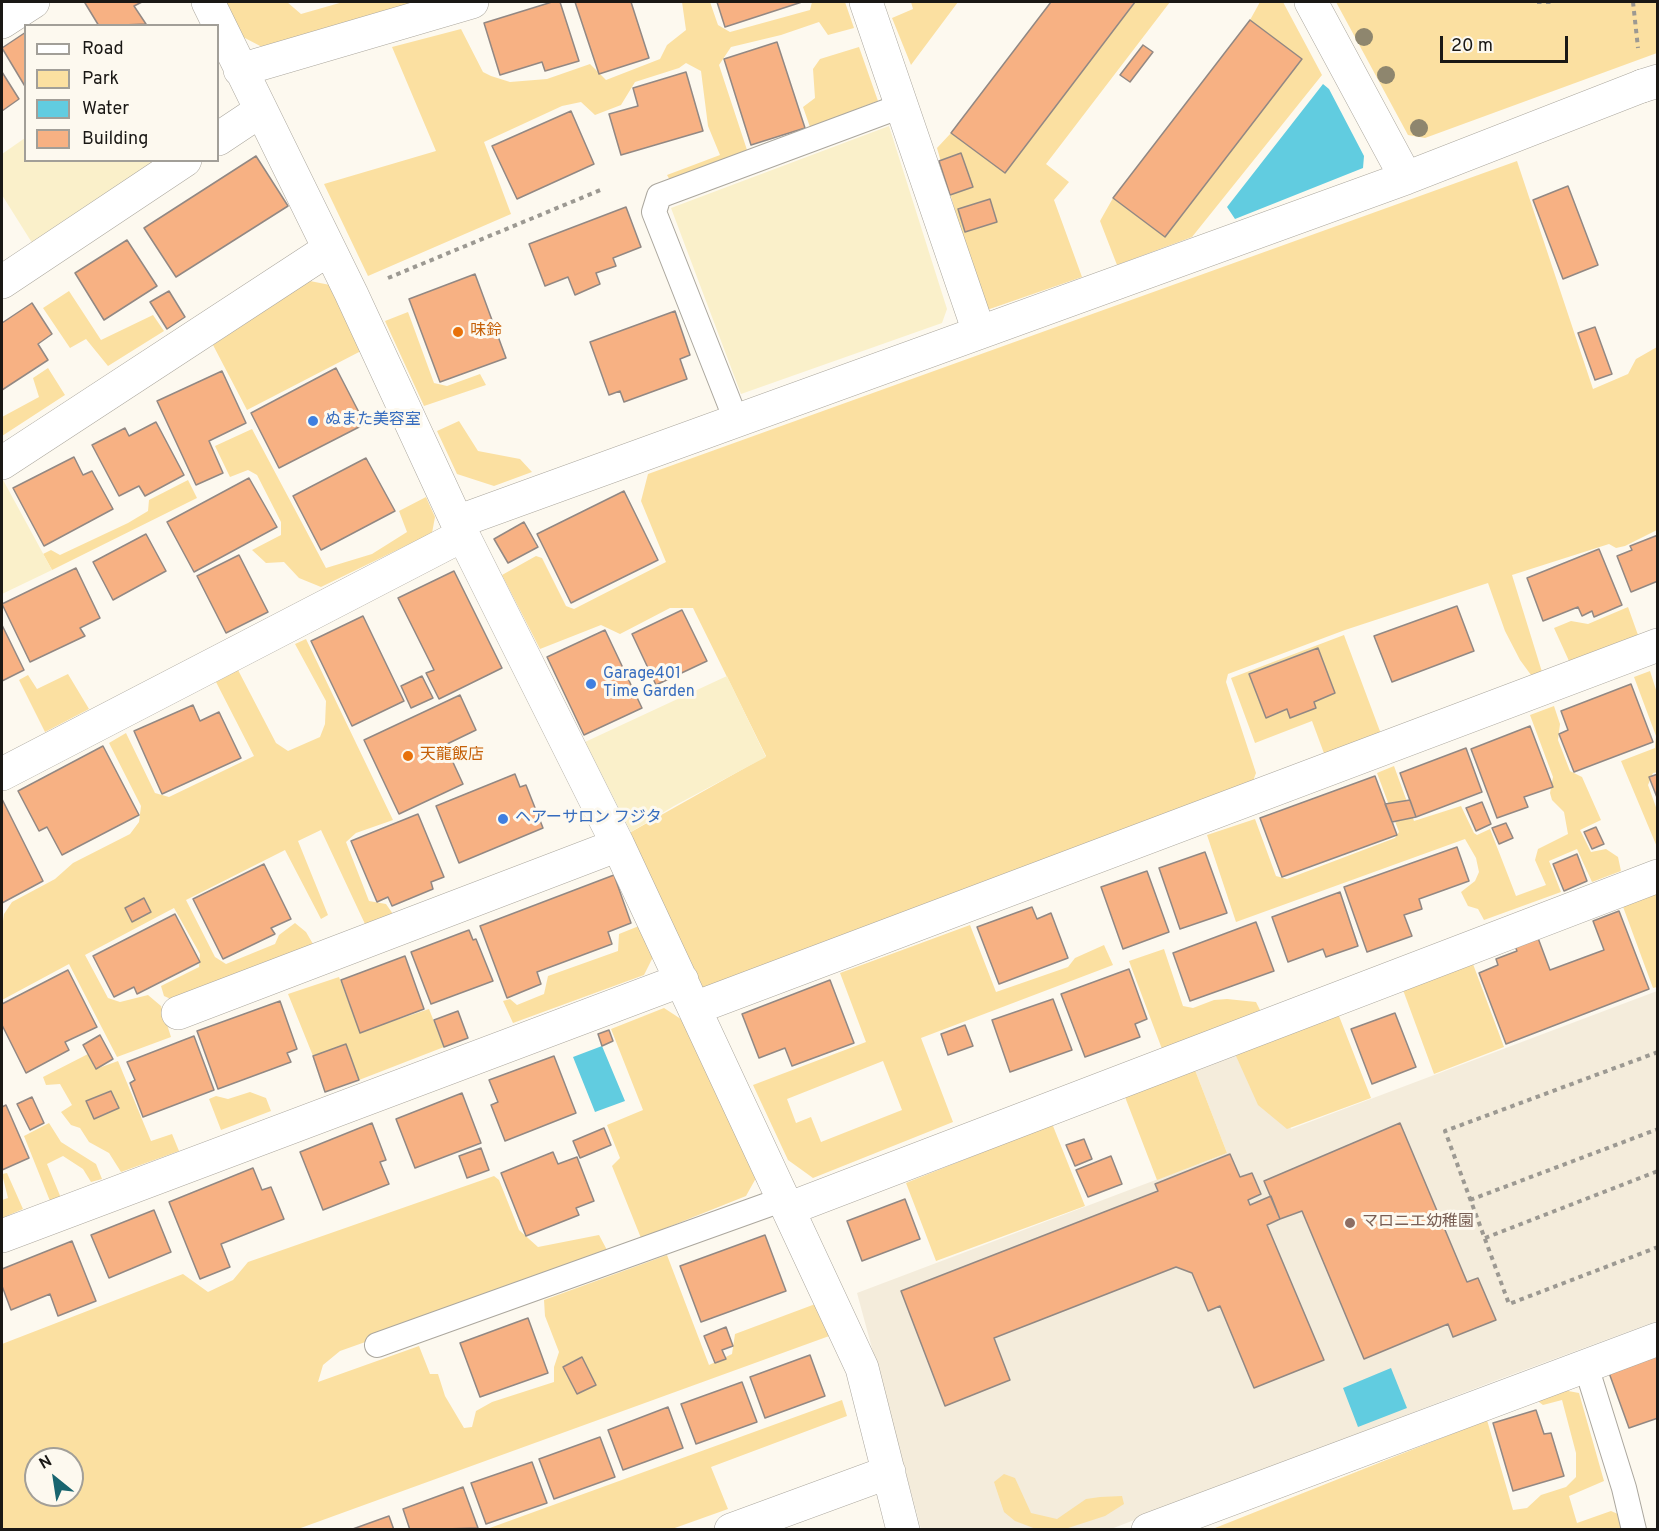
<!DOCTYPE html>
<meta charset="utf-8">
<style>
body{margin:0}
#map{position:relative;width:1659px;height:1531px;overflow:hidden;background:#fdf9ef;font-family:Overpass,sans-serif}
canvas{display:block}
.frame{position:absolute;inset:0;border:3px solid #1a1815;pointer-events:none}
.legend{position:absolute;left:24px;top:24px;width:195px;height:138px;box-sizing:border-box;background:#fdf9ef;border:2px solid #a29f98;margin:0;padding:8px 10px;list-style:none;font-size:18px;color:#1a1815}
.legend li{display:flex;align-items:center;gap:12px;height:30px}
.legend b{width:30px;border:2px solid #a29f98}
.north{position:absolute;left:24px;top:1447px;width:60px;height:60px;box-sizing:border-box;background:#fdf9ef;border:2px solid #a29f98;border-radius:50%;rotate:330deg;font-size:16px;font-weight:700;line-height:24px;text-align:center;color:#1a1815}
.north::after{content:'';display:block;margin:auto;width:21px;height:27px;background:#19656f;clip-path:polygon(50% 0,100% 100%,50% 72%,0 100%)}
.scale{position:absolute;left:1440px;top:36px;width:128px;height:27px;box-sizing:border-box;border:3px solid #1a1815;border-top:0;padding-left:8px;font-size:18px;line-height:21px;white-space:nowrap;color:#1a1815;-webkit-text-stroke:4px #fdf9ef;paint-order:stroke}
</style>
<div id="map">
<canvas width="1659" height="1531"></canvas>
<div class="frame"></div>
<ul class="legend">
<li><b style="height:8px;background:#fff"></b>Road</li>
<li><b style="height:16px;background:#fbe0a1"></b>Park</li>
<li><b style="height:16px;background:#61cce0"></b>Water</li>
<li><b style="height:16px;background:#f7b183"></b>Building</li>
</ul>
<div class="north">N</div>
<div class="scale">20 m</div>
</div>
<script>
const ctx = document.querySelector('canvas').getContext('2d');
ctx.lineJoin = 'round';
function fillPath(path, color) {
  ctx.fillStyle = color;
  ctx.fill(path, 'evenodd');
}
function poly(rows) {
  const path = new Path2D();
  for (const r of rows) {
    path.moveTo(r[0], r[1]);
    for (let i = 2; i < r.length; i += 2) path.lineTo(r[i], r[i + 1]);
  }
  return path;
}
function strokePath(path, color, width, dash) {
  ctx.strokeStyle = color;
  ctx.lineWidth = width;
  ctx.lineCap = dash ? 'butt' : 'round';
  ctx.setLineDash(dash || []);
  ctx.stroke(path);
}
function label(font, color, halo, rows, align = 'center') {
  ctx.font = font + ' Overpass,"Noto Sans JP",sans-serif';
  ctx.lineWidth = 6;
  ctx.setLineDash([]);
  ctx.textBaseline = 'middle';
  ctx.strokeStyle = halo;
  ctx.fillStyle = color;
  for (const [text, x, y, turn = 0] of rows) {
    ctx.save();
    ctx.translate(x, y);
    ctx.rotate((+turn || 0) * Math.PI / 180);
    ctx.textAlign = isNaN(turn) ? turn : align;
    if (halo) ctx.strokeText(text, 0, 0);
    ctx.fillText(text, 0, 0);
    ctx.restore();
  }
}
fillPath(poly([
 [1657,991,1657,1321,1497,1380,1111,1529,921,1529,857,1293,1227,1153,1195,1070,1258,1045,1291,1129]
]), '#f4ecdb');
fillPath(poly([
 [226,2,287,2,301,14,343,2,422,2,264,48,243,37],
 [682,2,710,2,718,25,730,32,810,10,812,2,845,2,854,28,828,35,819,22,781,35,731,47,719,65,748,153,671,182,667,175,720,155,708,126,701,71,686,63,679,68,635,82,621,105,595,115,581,102,562,106,484,142,511,214,368,276,324,184,436,151,392,47,461,29,483,72,491,76,510,82,547,79,590,64,606,80,660,59,667,45,686,30],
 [911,2,958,2,911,65,892,18,913,9],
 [1135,2,1170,2,1046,164,1069,182,1054,200,1082,277,984,311,937,148,951,133,1005,173],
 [1260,2,1283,2,1322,75,1192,237,1117,265,1100,221,1113,198,1165,237,1301,59,1250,20],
 [1336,2,1657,2,1657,53,1425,138,1408,135],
 [859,47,878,101,810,127,803,107,815,98,813,69,820,59],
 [1517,161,1593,389,1628,374,1636,359,1657,347,1657,530,1625,546,1616,548,1609,544,1512,575,1542,672,1531,675,1520,660,1505,631,1488,583,1345,630,1228,674,1226,682,1256,773,1252,784,697,994,625,845,631,832,766,756,693,608,670,608,620,634,601,625,540,649,502,575,536,556,542,558,566,606,574,609,666,562,641,501,648,474],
 [310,281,330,285,361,351,247,410,213,345],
 [69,291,101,340,153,315,164,331,108,366,86,339,70,348,43,308],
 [408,312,434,383,447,386,480,374,486,385,424,406,385,321],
 [48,368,65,395,2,436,2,417,39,397,33,378],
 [459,421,478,451,520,459,532,472,494,486,457,474,437,431],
 [252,429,326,568,372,554,407,532,399,511,426,497,435,517,432,533,321,587,299,578,284,562,266,563,252,550,281,535,281,522,257,475,248,470,230,477,215,446],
 [188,480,197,498,52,570,43,554,51,550,60,555,128,523,148,511,149,500],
 [1628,607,1638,635,1569,661,1554,628,1571,621,1588,624],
 [1344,635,1381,734,1325,756,1312,721,1255,743,1231,678],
 [1318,648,1335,693,1314,702,1316,708,1291,718,1287,709,1266,718,1249,675],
 [306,639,393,820,356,833,346,842,369,901,386,904,393,914,365,924,321,830,298,841,328,915,321,919,285,850,186,900,215,957,226,964,275,944,279,935,295,923,306,932,313,944,173,1000,164,996,161,986,199,967,200,954,174,908,85,955,108,998,120,1002,148,995,161,1006,171,1037,117,1057,69,964,2,1000,2,928,4,914,12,902,55,879,73,863,130,834,139,822,141,806,109,743,126,733,155,793,169,797,254,756,216,682,238,670,276,743,288,751,320,737,325,724,326,701,295,644],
 [1650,671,1657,693,1658,772,1653,773,1648,785,1657,810,1657,847,1621,761,1655,748,1656,736,1634,677],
 [68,674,89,709,45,732,19,680,28,675,37,689],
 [1554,706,1560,724,1558,740,1570,771,1582,777,1601,820,1580,830,1591,852,1606,849,1618,857,1621,871,1592,882,1577,849,1549,861,1561,892,1484,920,1478,909,1468,906,1461,892,1475,881,1479,872,1476,858,1465,839,1236,922,1207,835,1255,819,1276,876,1287,879,1395,838,1399,832,1377,773,1394,766,1414,821,1461,806,1474,833,1477,835,1490,829,1516,896,1546,885,1535,860,1538,849,1568,834,1564,812,1552,800,1550,793,1553,777,1530,715],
 [1657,891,1657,987,1653,988,1622,904],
 [970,925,996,992,1068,967,1075,958,1104,945,1113,965,921,1038,953,1122,813,1178,788,1160,753,1085,866,1042,840,973],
 [883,1061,902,1110,821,1142,811,1117,796,1123,787,1099],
 [639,926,653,957,644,975,513,1023,503,1001,510,999,517,1005,544,994,548,976,618,951,619,934],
 [1164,949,1183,1006,1193,1008,1214,1000,1227,999,1256,1002,1261,1012,1162,1049,1129,961],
 [1473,964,1504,1047,1434,1074,1403,990],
 [339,977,360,1032,429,1009,444,1047,359,1080,346,1044,313,1056,288,994],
 [664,1008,687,1023,756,1178,746,1196,641,1238,612,1166,620,1158,607,1125,643,1110,611,1029],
 [1335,1014,1339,1016,1371,1098,1287,1129,1258,1105,1236,1056,1238,1050],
 [88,1054,96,1069,118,1061,151,1141,172,1134,179,1151,121,1172,109,1153,89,1142,80,1128,71,1125,61,1112,72,1105,60,1084,46,1085,43,1077],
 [1195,1070,1227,1153,1157,1180,1125,1097],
 [250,1092,266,1098,271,1111,221,1130,209,1099,216,1096,228,1099],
 [49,1123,61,1142,96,1164,102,1179,91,1182,83,1169,63,1156,47,1164,61,1198,50,1201,24,1136],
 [1050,1125,1053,1126,1085,1206,936,1261,906,1183],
 [7,1173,23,1209,2,1218,2,1200,8,1198,2,1174],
 [494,1176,499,1180,519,1230,538,1247,599,1235,607,1250,599,1259,340,1351,323,1365,318,1382,419,1346,430,1374,438,1374,445,1396,464,1428,472,1427,476,1411,492,1402,554,1382,554,1367,559,1352,545,1316,544,1300,667,1255,709,1365,732,1354,735,1334,818,1303,832,1335,298,1529,2,1530,2,1344,183,1274,208,1292,233,1280,248,1262],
 [36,1459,72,1459,72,1495,36,1495],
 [1563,1390,1579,1393,1604,1481,1569,1496,1577,1523,1611,1511,1618,1514,1622,1530,1210,1530,1487,1420,1513,1510,1527,1508,1541,1495,1566,1487,1576,1477,1576,1453,1562,1400,1543,1405,1535,1399],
 [842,1400,847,1416,711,1467,728,1509,672,1529,487,1529],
 [1004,1474,1015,1478,1031,1513,1057,1519,1086,1499,1100,1497,1122,1496,1124,1504,1105,1516,1065,1529,1036,1529,1015,1521,1004,1512,994,1482]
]), '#fbe0a1');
fillPath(poly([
 [889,126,947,309,942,323,741,394,671,208],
 [25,138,26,160,159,161,34,246,2,195,2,154],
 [2,478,52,570,2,594],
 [727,676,766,757,674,806,631,832,585,742]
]), '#faf0ca');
fillPath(poly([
 [1323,84,1329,89,1364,156,1363,168,1235,219,1227,207],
 [602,1046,625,1101,595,1112,573,1057],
 [1391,1368,1407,1408,1358,1427,1343,1388]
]), '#61cce0');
const building = poly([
 [86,2,142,2,134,6,146,24,99,26,85,3,86,2],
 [552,2,560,2,579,61,545,71,542,62,500,75,484,23,552,2],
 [575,2,631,2,649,58,599,74,575,2],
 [717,2,802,2,725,27,717,2],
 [1051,2,1135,2,1005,173,951,133,1051,2],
 [1250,20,1302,59,1165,237,1113,198,1250,20],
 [26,32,26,88,2,48,26,32],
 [777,42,805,128,751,145,724,59,777,42],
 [1143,45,1153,52,1130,82,1120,75,1143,45],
 [2,72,19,99,2,111,2,72],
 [686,72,703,131,621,155,609,114,638,106,633,88,686,72],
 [571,111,594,164,517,199,492,146,571,111],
 [961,153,973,187,950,195,939,161,961,153],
 [256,156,288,206,176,277,144,228,256,156],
 [1568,186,1598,265,1563,279,1533,200,1568,186],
 [990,199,997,222,965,232,958,209,990,199],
 [626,207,641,247,613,258,616,266,596,273,600,284,575,295,568,277,545,286,529,244,626,207],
 [127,240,157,286,104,320,75,273,127,240],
 [475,274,506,358,440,382,409,299,475,274],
 [169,291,185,317,167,329,150,302,169,291],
 [32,303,52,334,38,344,48,360,2,390,2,323,32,303],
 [675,311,690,355,680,359,687,379,624,402,620,391,609,395,590,342,675,311],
 [1595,327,1612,374,1595,380,1578,333,1595,327],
 [336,368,365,424,279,468,251,413,336,368],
 [222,371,246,423,209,441,223,473,196,485,157,401,222,371],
 [156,422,184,475,145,496,139,486,119,496,92,445,125,428,129,436,156,422],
 [74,457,83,475,92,471,113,509,44,546,13,488,74,457],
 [366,458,395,511,321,550,293,496,366,458],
 [249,478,277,527,194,572,167,522,249,478],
 [624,491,658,560,571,603,537,534,624,491],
 [524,522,538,547,508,563,494,539,524,522],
 [146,534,166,571,113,600,93,562,146,534],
 [1658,535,1658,581,1631,592,1617,556,1632,550,1630,546,1658,535],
 [1599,549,1622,605,1594,617,1592,611,1582,616,1578,607,1543,621,1527,578,1599,549],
 [239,555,268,612,226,633,197,576,239,555],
 [76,568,100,618,80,628,85,636,30,662,2,604,76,568],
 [454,571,502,668,439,699,426,673,434,670,398,598,454,571],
 [1457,606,1474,651,1392,682,1374,636,1457,606],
 [682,610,707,661,656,685,632,634,682,610],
 [363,616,404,701,352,726,311,641,363,616],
 [2,625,24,670,2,681,2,625],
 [605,630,642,708,584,735,547,657,605,630],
 [1318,648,1335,693,1314,702,1316,708,1290,718,1287,709,1266,718,1249,674,1318,648],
 [422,676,433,698,411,708,401,686,422,676],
 [1631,684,1653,742,1574,772,1559,734,1568,730,1561,711,1631,684],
 [460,695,476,730,445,745,463,784,399,814,364,740,460,695],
 [193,705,200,721,219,712,241,758,162,794,134,731,193,705],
 [1530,726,1553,787,1524,797,1528,807,1497,818,1471,749,1530,726],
 [103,746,139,815,62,855,47,827,39,831,18,791,103,746],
 [1466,748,1482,792,1416,817,1400,773,1466,748],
 [515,774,520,787,526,785,543,828,459,863,436,806,515,774],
 [1658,774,1658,800,1649,777,1658,774],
 [1375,776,1397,835,1282,877,1260,818,1375,776],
 [2,799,43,881,2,903,2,799],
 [1410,800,1416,817,1392,822,1385,804,1410,800],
 [1482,802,1491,824,1476,831,1466,808,1482,802],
 [418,814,444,877,431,882,433,889,392,906,388,897,377,902,351,841,418,814],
 [1506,823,1513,838,1499,844,1492,828,1506,823],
 [1596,827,1604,844,1592,849,1584,832,1596,827],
 [1457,847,1469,881,1419,899,1422,909,1404,915,1412,936,1367,952,1344,887,1457,847],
 [1205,852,1227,913,1180,929,1159,868,1205,852],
 [1577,854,1587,881,1564,891,1553,864,1577,854],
 [264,864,291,919,271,928,275,934,223,959,193,899,264,864],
 [1147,871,1169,932,1123,949,1101,887,1147,871],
 [614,875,631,923,608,932,612,944,537,972,541,984,507,998,480,926,614,875],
 [1340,892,1358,946,1326,957,1323,949,1288,962,1272,917,1340,892],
 [144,898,151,912,132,922,125,908,144,898],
 [1032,907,1037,919,1051,913,1068,958,999,984,977,927,1032,907],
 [1619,911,1649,989,1506,1044,1479,973,1498,965,1496,959,1517,951,1515,946,1538,938,1550,970,1604,950,1593,921,1619,911],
 [175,914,200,962,137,994,134,987,114,997,93,956,175,914],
 [1256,922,1274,971,1190,1001,1173,953,1256,922],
 [469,930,473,940,476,939,493,981,431,1004,411,952,469,930],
 [405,956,424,1009,360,1033,341,980,405,956],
 [1129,969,1147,1019,1135,1024,1140,1037,1085,1057,1061,994,1129,969],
 [68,970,97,1027,65,1042,69,1050,26,1073,2,1025,2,1004,68,970],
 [830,980,854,1043,792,1066,785,1048,759,1058,742,1014,830,980],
 [1053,999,1072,1050,1010,1072,992,1020,1053,999],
 [280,1001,297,1049,287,1053,291,1062,218,1089,197,1031,280,1001],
 [458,1011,468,1038,444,1047,434,1020,458,1011],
 [1395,1013,1416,1067,1372,1084,1351,1029,1395,1013],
 [965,1025,973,1046,948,1055,941,1034,965,1025],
 [609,1030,613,1041,602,1046,598,1034,609,1030],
 [100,1035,113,1059,96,1069,83,1045,100,1035],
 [194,1036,214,1090,143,1117,130,1083,135,1080,127,1062,194,1036],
 [346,1044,359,1080,325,1092,313,1056,346,1044],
 [554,1056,576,1113,505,1141,491,1105,498,1102,489,1080,554,1056],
 [111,1091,119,1108,94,1119,86,1101,111,1091],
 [462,1093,481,1143,415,1168,396,1119,462,1093],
 [32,1097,44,1123,30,1130,17,1104,32,1097],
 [6,1105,29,1158,2,1170,2,1107,6,1105],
 [372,1123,386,1160,380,1162,389,1184,323,1210,300,1152,372,1123],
 [1400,1123,1467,1282,1478,1278,1496,1320,1453,1337,1448,1324,1364,1359,1302,1211,1280,1219,1264,1181,1400,1123],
 [604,1128,611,1145,580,1158,573,1141,604,1128],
 [1084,1139,1092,1159,1075,1166,1066,1145,1084,1139],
 [481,1148,489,1170,467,1178,459,1156,481,1148],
 [553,1152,558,1164,577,1157,594,1201,576,1208,579,1215,526,1236,501,1173,553,1152],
 [1230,1154,1240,1177,1252,1173,1261,1194,1248,1200,1250,1205,1271,1196,1280,1219,1267,1225,1324,1360,1254,1388,1220,1306,1208,1311,1192,1273,1176,1267,994,1338,1010,1380,945,1406,901,1291,1158,1191,1155,1184,1230,1154],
 [1111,1156,1122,1184,1088,1197,1076,1170,1111,1156],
 [253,1168,262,1190,271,1187,284,1219,221,1244,230,1267,200,1279,169,1202,253,1168],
 [905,1199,920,1239,862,1261,847,1221,905,1199],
 [154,1210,171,1252,109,1278,91,1235,154,1210],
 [765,1235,786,1291,701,1322,680,1266,765,1235],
 [72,1241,96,1301,58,1316,50,1294,11,1310,2,1286,2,1269,72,1241],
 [528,1318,548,1373,480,1397,460,1343,528,1318],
 [726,1327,733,1346,722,1350,726,1359,715,1363,704,1336,726,1327],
 [1658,1353,1658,1418,1629,1428,1608,1370,1658,1353],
 [810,1355,825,1396,765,1418,750,1377,810,1355],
 [582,1357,596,1385,577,1394,563,1367,582,1357],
 [742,1382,757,1422,696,1444,681,1404,742,1382],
 [668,1407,683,1448,623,1470,608,1430,668,1407],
 [1536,1410,1544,1434,1551,1433,1564,1476,1513,1491,1493,1423,1536,1410],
 [600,1437,615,1477,554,1499,539,1459,600,1437],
 [532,1462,547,1503,486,1524,471,1483,532,1462],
 [463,1487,478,1528,410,1530,403,1509,463,1487],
 [389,1516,394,1530,350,1530,389,1516]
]);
fillPath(building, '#f7b183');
strokePath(building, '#928883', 1.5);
const service = poly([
 [736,420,654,212,659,196,901,106],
 [377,1345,784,1199],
 [1586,1366,1624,1488,1634,1530]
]);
const minor = poly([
 [208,2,351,293,463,535,618,845,862,1368,903,1530],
 [866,2,979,332],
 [1311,2,1406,178],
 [2,22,33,2],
 [240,70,472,2],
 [218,139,260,111],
 [2,282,185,160],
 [2,463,329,249],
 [457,522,1406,178,1642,86],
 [2,774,463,535],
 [695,1008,1658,645],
 [178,1013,618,845],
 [788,1209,1658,876],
 [2,1236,682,980],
 [731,1530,889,1472],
 [1148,1530,1658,1339]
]);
const tertiary = poly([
 [1642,86,1658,81]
]);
strokePath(service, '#aba79e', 26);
strokePath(minor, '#aba79e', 34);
strokePath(tertiary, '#aba79e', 34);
strokePath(poly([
 [1537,2,1555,2],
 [1633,2,1638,48],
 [388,278,603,189],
 [1658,1052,1445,1131,1509,1304,1658,1247],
 [1470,1200,1658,1129],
 [1485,1238,1658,1171]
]), '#9c9992', 4, [4.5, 4.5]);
strokePath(service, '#fff', 24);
strokePath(minor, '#fff', 33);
strokePath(tertiary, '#fff', 33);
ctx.fillStyle = '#8e866e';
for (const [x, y] of [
 [1364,37],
 [1386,75],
 [1419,128]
]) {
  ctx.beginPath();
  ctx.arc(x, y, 9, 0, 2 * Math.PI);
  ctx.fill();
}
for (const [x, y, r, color] of [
 [458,332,6,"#e8710a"],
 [313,421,6,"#3f7fe0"],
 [591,684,6,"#3f7fe0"],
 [408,756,6,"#e8710a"],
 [503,819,6,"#3f7fe0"],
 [1350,1223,6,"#8d6e63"]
]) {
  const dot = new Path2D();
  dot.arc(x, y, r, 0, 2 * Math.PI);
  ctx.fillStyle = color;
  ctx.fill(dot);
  strokePath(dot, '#fdf9ef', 2);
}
label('16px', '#c56008', '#fdf9ef', [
 ["味鈴",470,332],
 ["天龍飯店",420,756]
], 'left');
label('16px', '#366cbe', '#fdf9ef', [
 ["ぬまた美容室",325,421],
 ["Garage401",603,675],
 ["Time Garden",603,693],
 ["ヘアーサロン フジタ",515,819]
], 'left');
label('16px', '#785e54', '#fdf9ef', [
 ["マロニエ幼稚園",1362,1223]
], 'left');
</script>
